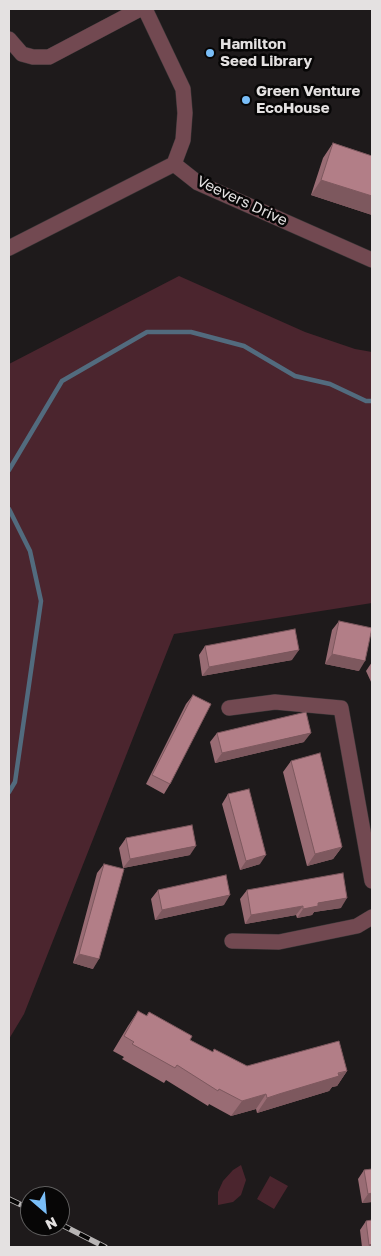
<!DOCTYPE html>
<style>
body{margin:0}
#map{position:relative;width:381px;height:1256px;overflow:hidden;background:#1e1a1b;font-family:"Golos Text",sans-serif}
canvas{display:block}
.frame{position:absolute;inset:0;border:10px solid #e4e1e1;pointer-events:none}
.north{position:absolute;left:20px;top:1186px;width:50px;height:50px;box-sizing:border-box;background:#070606;border:1px solid #5f5e5e;border-radius:50%;rotate:153deg;font-size:14px;font-weight:700;line-height:20px;text-align:center;color:#e4e1e1}
.north::after{content:'';display:block;margin:auto;width:18px;height:22px;background:#7abef8;clip-path:polygon(50% 0,100% 100%,50% 72%,0 100%)}
</style>
<div id="map">
<canvas width="381" height="1256"></canvas>
<div class="frame"></div>
<div class="north">N</div>
</div>
<script>
const ctx = document.querySelector('canvas').getContext('2d');
ctx.lineJoin = 'round';
function fillPath(path, color) {
  ctx.fillStyle = color;
  ctx.fill(path, 'evenodd');
}
function poly(rows) {
  const path = new Path2D();
  for (const r of rows) {
    path.moveTo(r[0], r[1]);
    for (let i = 2; i < r.length; i += 2) path.lineTo(r[i], r[i + 1]);
  }
  return path;
}
function strokePath(path, color, width, dash) {
  ctx.strokeStyle = color;
  ctx.lineWidth = width;
  ctx.lineCap = dash ? 'butt' : 'round';
  ctx.setLineDash(dash || []);
  ctx.stroke(path);
}
function label(font, color, halo, rows, align = 'center') {
  ctx.font = font + ' "Golos Text",sans-serif';
  ctx.lineWidth = 5;
  ctx.setLineDash([]);
  ctx.textBaseline = 'middle';
  ctx.strokeStyle = halo;
  ctx.fillStyle = color;
  for (const [text, x, y, turn = 0] of rows) {
    ctx.save();
    ctx.translate(x, y);
    ctx.rotate((+turn || 0) * Math.PI / 180);
    ctx.textAlign = isNaN(turn) ? turn : align;
    if (halo) ctx.strokeText(text, 0, 0);
    ctx.fillText(text, 0, 0);
    ctx.restore();
  }
}
fillPath(poly([
 [179,276,305,332,355,349,372,352,372,603,174,634,24,1014,9,1039,9,364],
 [241,1165,246,1180,241,1195,233,1202,218,1205,218,1192,223,1181,233,1170],
 [270,1176,288,1186,274,1209,257,1199]
]), '#4b252e');
strokePath(poly([
 [9,470,62,381,147,332,191,332,244,346,295,376,330,384,366,401,372,401],
 [9,509,30,551,41,601,15,782,9,792]
]), '#526b7e', 4.5);
const street = poly([
 [145,9,183,89,185,113,183,140,174,164],
 [9,39,22,54,33,57,49,57,140,9],
 [9,248,174,164,198,183,372,260],
 [229,708,275,702,341,708,372,881],
 [232,941,279,942,357,926,372,917]
]);
strokePath(street, '#3a3637', 16);
strokePath(street, '#724951', 15);
const rail = poly([
 [9,1199,30,1209],
 [60,1224,105,1247]
]);
strokePath(rail, '#b8b5b5', 5.5);
strokePath(rail, '#070606', 4, [11]);
fillPath(poly([
 [371,9,372,9,372,26],
 [333,143,372,156,372,215,311,195,323,158],
 [339,621,359,671,325,664,332,630],
 [205,646,292,660,202,676,199,655],
 [372,662,372,684,366,671],
 [193,695,170,784,164,794,146,784,186,704],
 [217,733,304,742,215,763,210,742],
 [291,761,342,847,333,859,307,866,283,772],
 [228,794,260,864,240,870,222,804],
 [126,838,190,855,123,868,119,848],
 [104,864,93,969,73,963,97,873],
 [158,890,224,905,155,920,151,899],
 [247,890,341,908,314,912,312,915,297,918,296,915,245,924,240,899],
 [138,1011,146,1016,149,1012,190,1040,212,1052,247,1066,347,1071,337,1086,332,1087,329,1091,257,1113,256,1109,231,1116,209,1104,208,1106,166,1080,164,1083,122,1059,124,1057,113,1051,128,1026],
 [372,1169,372,1202,362,1203,358,1179,364,1170],
 [366,1221,372,1247,362,1247,360,1230]
]), '#996c74');
fillPath(poly([
 [321,180,372,196,372,215,311,195],
 [299,650,292,660,202,676,209,667],
 [332,654,365,661,359,671,325,664],
 [311,733,304,742,215,763,222,753],
 [196,846,190,855,123,868,130,859],
 [342,847,333,859,307,866,315,854],
 [266,855,260,864,240,870,246,861],
 [230,895,224,905,155,920,162,910],
 [347,898,341,908,314,912,312,915,297,918,303,909,318,903],
 [303,906,296,915,245,924,251,915],
 [79,954,99,959,93,969,73,963],
 [347,1071,337,1086,332,1087,329,1091,257,1113,267,1098],
 [266,1094,256,1109,231,1116,242,1101],
 [372,1193,372,1202,362,1203,368,1194],
 [372,1244,372,1247,368,1247,369,1245]
]), '#7d585e');
const building = poly([
 [333,143,372,156,372,196,321,180,333,143],
 [339,621,372,628,365,661,332,654,339,621],
 [295,629,299,650,209,667,205,646,295,629],
 [193,695,211,704,170,784,152,775,193,695],
 [306,712,311,733,222,753,217,733,306,712],
 [320,753,342,847,315,854,291,761,320,753],
 [249,789,266,855,246,861,228,794,249,789],
 [192,825,196,846,130,859,126,838,192,825],
 [104,864,124,869,99,959,79,954,104,864],
 [343,873,347,898,318,903,318,906,303,909,303,906,251,915,247,890,343,873],
 [226,875,230,895,162,910,158,890,226,875],
 [138,1011,147,1016,149,1012,192,1036,190,1040,213,1052,214,1049,247,1066,339,1041,347,1071,338,1073,339,1076,279,1094,267,1098,266,1094,242,1101,219,1089,218,1091,177,1065,175,1068,132,1044,134,1042,124,1036,138,1011],
 [372,1169,372,1193,368,1194,364,1170,372,1169],
 [372,1220,372,1244,369,1245,366,1221,372,1220]
]);
fillPath(building, '#b27e87');
strokePath(building, '#7d585e', 1);
for (const [x, y, r, color] of [
 [210,53,5,"#7abef8"],
 [246,100,5,"#7abef8"]
]) {
  const dot = new Path2D();
  dot.arc(x, y, r, 0, 2 * Math.PI);
  ctx.fillStyle = color;
  ctx.fill(dot);
  strokePath(dot, '#070606', 2);
}
label('bold 15px', '#e4e1e1', '#070606', [
 ["Hamilton",220,44],
 ["Seed Library",220,61],
 ["Green Venture",256,91],
 ["EcoHouse",256,108]
], 'left');
label('15px', '#e4e1e1', '#070606', [
 ["Veevers Drive",242,201,25]
]);
</script>
